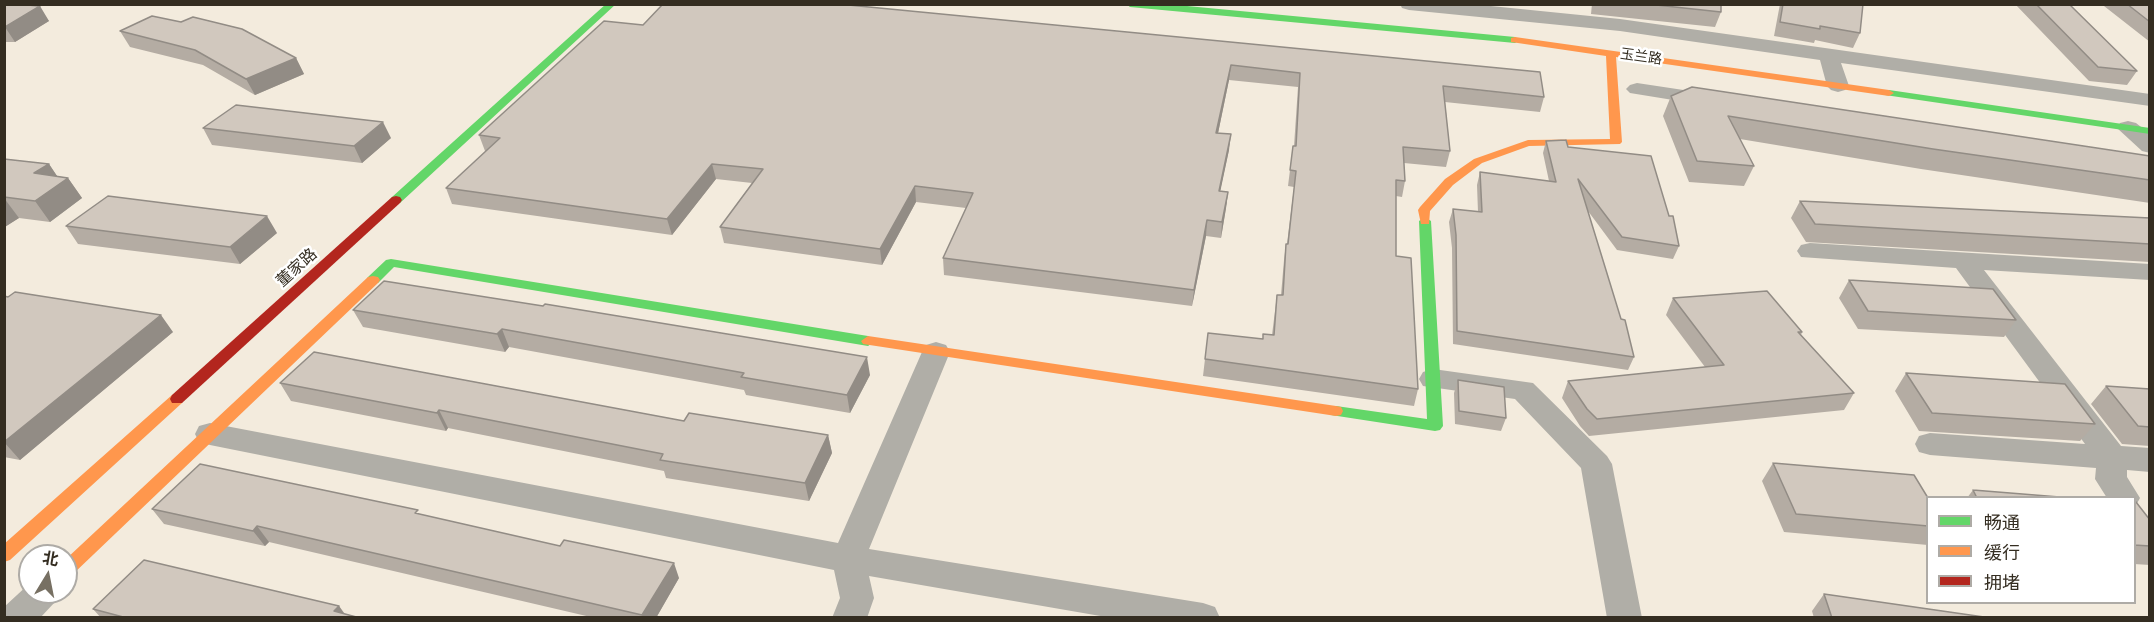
<!DOCTYPE html>
<meta charset="utf-8">
<style>
body{margin:0}
#map{position:relative;width:2154px;height:622px;overflow:hidden;background:#f3ebdd;font-family:"Open Sans","Noto Sans SC",sans-serif}
canvas{display:block}
.frame{position:absolute;inset:0;border:6px solid #342d21;pointer-events:none}
.legend{position:absolute;left:1926px;top:496px;width:210px;height:108px;box-sizing:border-box;background:#fff;border:2px solid #aeaba6;margin:0;padding:8px 10px;list-style:none;font-size:18px;color:#342d21}
.legend li{display:flex;align-items:center;gap:12px;height:30px}
.legend b{width:30px;border:2px solid #aeaba6}
.north{position:absolute;left:18px;top:544px;width:60px;height:60px;box-sizing:border-box;background:#fff;border:2px solid #aeaba6;border-radius:50%;rotate:10deg;font-size:16px;font-weight:700;line-height:24px;text-align:center;color:#342d21}
.north::after{content:'';display:block;margin:auto;width:21px;height:27px;background:#777063;clip-path:polygon(50% 0,100% 100%,50% 72%,0 100%)}
</style>
<div id="map">
<canvas width="2154" height="622"></canvas>
<div class="frame"></div>
<ul class="legend">
<li><b style="height:8px;background:#63d668"></b>畅通</li>
<li><b style="height:8px;background:#ff974d"></b>缓行</li>
<li><b style="height:8px;background:#b3261e"></b>拥堵</li>
</ul>
<div class="north">北</div>
</div>
<script>
const ctx = document.querySelector('canvas').getContext('2d');
ctx.lineJoin = 'round';
function poly(rows) {
  const path = new Path2D();
  for (const r of rows) {
    path.moveTo(r[0], r[1]);
    for (let i = 2; i < r.length; i += 2) path.lineTo(r[i], r[i + 1]);
  }
  return path;
}
function fillPath(path, color) {
  ctx.fillStyle = color;
  ctx.fill(path, 'evenodd');
}
function strokePath(path, color, width, dash) {
  ctx.strokeStyle = color;
  ctx.lineWidth = width;
  ctx.lineCap = dash ? 'butt' : 'round';
  ctx.setLineDash(dash || []);
  ctx.stroke(path);
}
function label(font, color, halo, rows, align = 'center') {
  ctx.font = font + ' "Open Sans","Noto Sans SC",sans-serif';
  ctx.lineWidth = 5;
  ctx.setLineDash([]);
  ctx.textBaseline = 'middle';
  ctx.strokeStyle = halo;
  ctx.fillStyle = color;
  for (const [text, x, y, turn = 0] of rows) {
    ctx.save();
    ctx.translate(x, y);
    ctx.rotate((+turn || 0) * Math.PI / 180);
    ctx.textAlign = isNaN(turn) ? turn : align;
    if (halo) ctx.strokeText(text, 0, 0);
    ctx.fillText(text, 0, 0);
    ctx.restore();
  }
}
fillPath(poly([
 [1400,4,1471,4,1620,19,2150,94,2150,106,1841,63,1849,86,1845,90,1838,92,1831,90,1827,86,1820,60,1620,31,1409,10,1402,8,1400,4],
 [1637,83,1710,94,1718,95,1721,100,1718,105,1710,106,1630,93,1626,89,1630,85,1637,83],
 [2128,121,2136,123,2150,134,2150,153,2142,151,2117,128,2120,123,2128,121],
 [1810,243,2150,264,2150,280,1984,270,2121,446,2150,448,2150,472,2127,470,2127,477,2140,498,2135,507,2134,498,2107,498,2095,479,2096,468,1930,455,1919,452,1915,444,1919,436,1930,433,2085,444,1956,268,1801,257,1797,251,1801,245,1810,243],
 [936,342,946,345,950,352,869,549,1203,603,1215,607,1220,618,1112,618,869,576,874,598,867,618,832,618,840,598,834,570,210,445,199,442,195,434,199,426,210,423,838,543,922,352,926,345,936,342],
 [1433,369,1533,383,1607,456,1612,464,1642,618,1607,618,1581,468,1515,399,1423,386,1419,379,1423,372,1433,369],
 [30,583,30,592,60,592,55,602,40,618,4,618,4,607,30,583]
]), '#b0aea7');
fillPath(poly([
 [606,4,616,4,400,203,392,203,390,200,392,197,606,4],
 [1126,4,1166,4,1515,37,1520,40,1515,43,1130,7,1126,4],
 [1889,90,2150,128,2150,134,1885,95,1885,91,1889,90],
 [1425,217,1431,221,1443,426,1440,430,1435,431,1331,415,1329,411,1331,407,1336,406,1427,419,1419,221,1425,217],
 [391,259,868,336,875,341,868,346,394,267,378,283,368,283,366,280,368,277,386,260,391,259]
]), '#63d668');
fillPath(poly([
 [1515,37,1889,90,1894,93,1889,96,1616,57,1622,142,1620,144,1529,146,1482,163,1453,185,1430,211,1429,224,1421,224,1418,210,1420,207,1445,179,1474,159,1528,140,1610,139,1606,56,1511,42,1511,38,1515,37],
 [373,276,378,277,380,280,378,283,72,575,66,577,66,559,368,277,373,276],
 [868,336,1336,406,1341,407,1343,411,1341,415,1336,416,863,344,861,341,868,336],
 [177,394,182,395,184,399,182,403,10,560,4,562,4,544,172,395,177,394]
]), '#ff974d');
fillPath(poly([
 [396,196,400,197,402,200,400,203,182,403,172,403,170,399,172,395,392,197,396,196]
]), '#b3261e');
fillPath(poly([
 [4,4,36,6,49,21,15,42,4,42],
 [663,4,1544,97,1540,112,1445,102,1450,151,1446,167,1404,163,1405,181,1402,197,1396,196,1396,256,1418,389,1414,406,1203,376,1205,359,1272,335,1277,295,1281,295,1284,260,1286,244,1287,244,1294,187,1288,186,1293,146,1294,146,1298,87,1229,80,1218,133,1229,150,1220,191,1228,192,1226,208,1221,238,1206,236,1192,306,944,275,943,258,966,208,916,202,882,265,724,243,720,227,752,183,716,179,672,235,452,204,446,188,486,151,485,151,479,135,643,25],
 [1592,4,1721,4,1721,12,1715,27,1591,14],
 [1780,4,1863,4,1860,33,1853,48,1815,40,1814,43,1774,36],
 [2015,4,2069,4,2137,71,2127,85,2089,81],
 [2105,4,2150,4,2150,42,2104,6],
 [120,31,296,58,304,74,255,95,203,65,130,47],
 [1671,96,2150,156,2150,203,1921,169,1740,139,1754,166,1744,186,1689,182,1663,116],
 [203,128,391,138,362,163,212,145],
 [1546,141,1568,147,1679,246,1673,259,1617,250,1588,211,1621,319,1634,357,1628,370,1453,344,1452,248,1449,222,1453,209,1478,212,1477,185,1480,172,1549,181,1543,153],
 [4,159,49,164,57,176,68,178,82,198,50,222,19,218,4,227],
 [1800,201,2150,218,2150,262,1806,242,1791,218],
 [66,226,277,233,240,264,78,244],
 [1849,280,2016,320,2004,337,1858,329,1839,298],
 [4,296,173,332,20,460,4,457],
 [1673,298,1802,332,1801,335,1854,393,1844,410,1589,436,1580,426,1562,398,1568,381,1705,367,1666,315],
 [353,310,870,375,850,413,746,395,744,390,509,347,505,352,363,327],
 [1906,373,2095,424,2080,441,1919,431,1895,391],
 [1458,380,1506,418,1501,431,1455,424,1454,393],
 [280,383,828,435,832,453,809,501,666,478,664,471,448,428,446,431,291,401],
 [2106,386,2150,389,2150,446,2122,444,2091,404],
 [1773,463,1928,498,1928,545,1784,532,1762,481],
 [1973,490,2072,498,1967,498],
 [2134,502,2150,520,2150,565,2134,564],
 [152,509,420,514,679,578,656,618,595,618,269,542,265,546,164,524],
 [1824,594,1991,618,1814,618,1812,611],
 [339,606,345,614,361,618,101,618,93,609]
]), '#b4aca3');
fillPath(poly([
 [28,4,35,4,37,8,40,6,49,21,15,42,5,27],
 [296,58,304,74,255,95,246,79],
 [1231,65,1229,80,1215,148,1216,133],
 [383,122,391,138,362,163,354,146],
 [1231,134,1229,150,1217,207,1219,191],
 [49,164,61,182,68,178,82,198,50,222,35,201,34,173],
 [712,164,716,179,672,235,667,219],
 [915,186,916,202,882,265,880,249],
 [1228,192,1226,208,1221,238,1222,222],
 [4,198,19,218,5,227,4,226],
 [267,216,277,233,240,264,230,247],
 [1207,220,1206,236,1192,306,1194,290],
 [161,315,173,332,20,460,4,442],
 [502,329,509,347,505,352,497,334],
 [867,357,870,375,850,413,847,395],
 [439,410,448,428,446,431,437,413],
 [828,435,832,453,809,501,805,483],
 [257,526,269,542,265,546,253,531],
 [674,563,679,578,656,618,643,618,642,615],
 [339,606,347,618,334,611]
]), '#928c85');
const building = poly([
 [4,4,28,4,27,5,40,6,5,27,4,4],
 [663,4,838,4,1540,72,1544,97,1443,86,1450,151,1403,147,1405,181,1396,180,1396,256,1411,258,1418,389,1205,359,1208,333,1263,339,1263,334,1274,335,1277,295,1283,295,1286,244,1288,244,1296,171,1290,170,1293,146,1296,146,1300,73,1231,65,1216,133,1231,134,1219,191,1228,192,1222,222,1207,220,1194,290,943,258,973,193,915,186,880,249,720,227,763,169,712,164,667,219,446,188,500,138,479,135,604,21,643,25,663,4],
 [1647,4,1721,4,1721,12,1647,4],
 [1783,4,1863,4,1860,33,1820,26,1820,29,1780,22,1783,4],
 [2036,4,2069,4,2137,71,2098,67,2036,4],
 [2127,4,2150,4,2150,22,2127,4],
 [152,16,181,22,193,17,242,29,296,58,246,79,195,50,120,31,152,16],
 [1692,87,2150,156,2150,180,1933,149,1728,116,1754,166,1697,161,1671,96,1692,87],
 [236,105,383,122,354,146,203,128,236,105],
 [1566,140,1568,147,1651,156,1669,216,1673,216,1679,246,1622,237,1578,179,1621,319,1625,320,1634,357,1457,331,1456,235,1453,209,1482,212,1480,172,1556,182,1546,141,1566,140],
 [4,159,49,164,34,173,68,178,35,201,4,197,4,159],
 [108,196,267,216,230,247,66,226,108,196],
 [1800,201,2150,218,2150,244,1815,224,1800,201],
 [1849,280,1993,289,2016,320,1868,311,1849,280],
 [384,281,543,306,545,304,867,357,847,395,741,377,744,373,502,329,497,334,353,310,384,281],
 [1767,291,1802,332,1798,332,1854,393,1597,419,1587,409,1568,381,1724,365,1673,298,1767,291],
 [15,292,161,315,4,442,4,296,8,297,15,292],
 [314,352,684,421,689,413,828,435,805,483,660,460,663,454,439,410,437,413,280,383,314,352],
 [1906,373,2065,384,2095,424,1932,413,1906,373],
 [1458,380,1504,387,1506,418,1459,411,1458,380],
 [2106,386,2150,389,2150,427,2138,426,2106,386],
 [1773,463,1914,475,1928,498,1928,526,1796,514,1773,463],
 [200,464,418,510,415,513,560,546,564,540,674,563,642,615,257,526,253,531,152,509,200,464],
 [1973,490,2072,498,1977,498,1973,490],
 [2134,502,2136,502,2150,520,2150,546,2134,545,2134,502],
 [144,560,339,606,334,611,360,618,127,618,93,609,144,560],
 [1824,594,1991,618,1832,618,1824,594]
]);
fillPath(building, '#d1c8be');
strokePath(building, '#928c85', 1.5);
label('14px', '#342d21', '#fff', [
 ["玉兰路",1641,57,8]
]);
label('16px', '#342d21', '#fff', [
 ["董家路",297,268,-42]
]);
</script>
